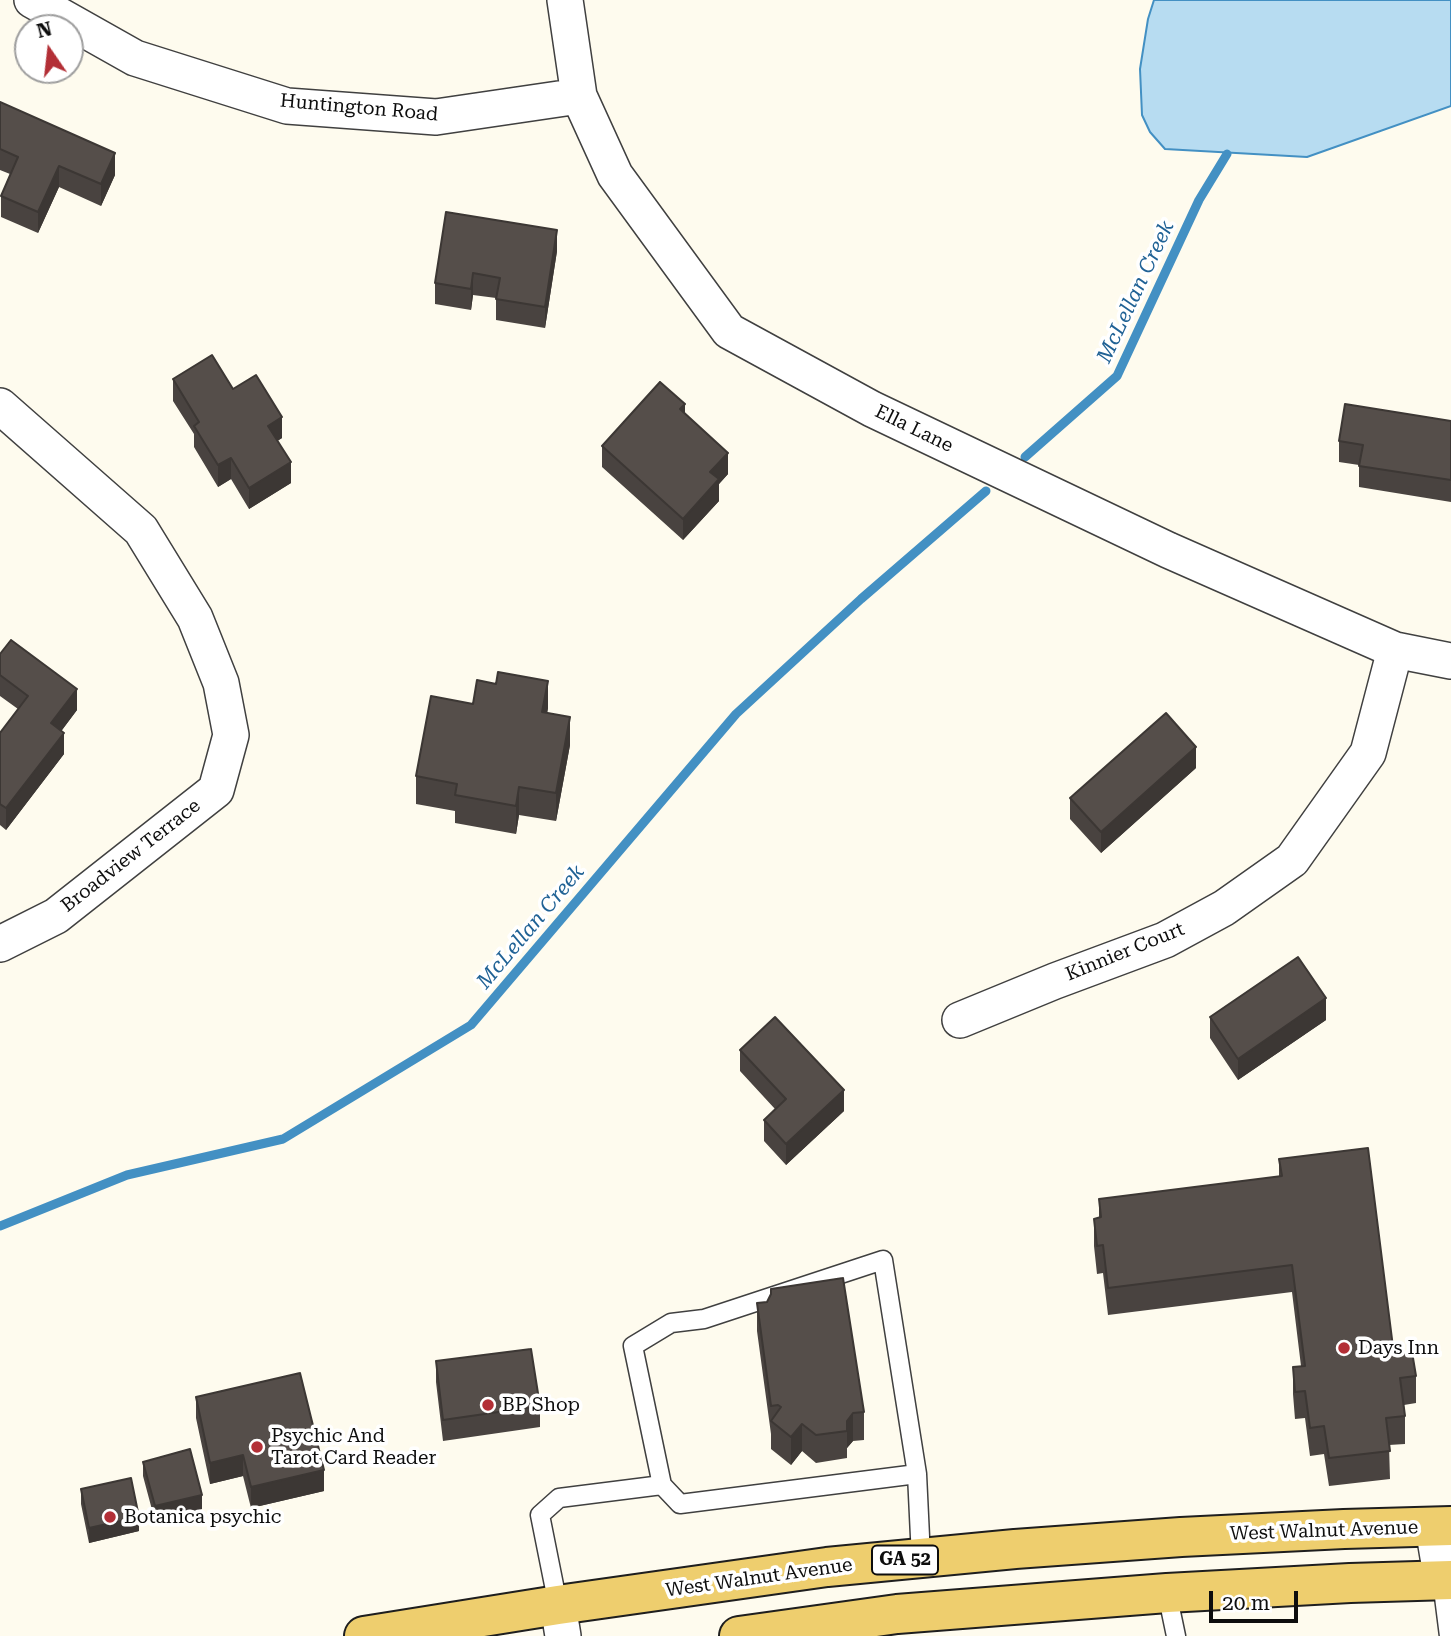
<!DOCTYPE html>
<style>
body{margin:0}
#map{position:relative;width:1451px;height:1636px;overflow:hidden;background:#fefbee;font-family:"Roboto Serif",serif}
canvas{display:block}
.north{position:absolute;left:14px;top:14px;width:70px;height:70px;box-sizing:border-box;background:#fff;border:2px solid #9e9e9e;border-radius:50%;rotate:346deg;font-size:19px;font-weight:700;line-height:28px;text-align:center;color:#0d0d0d}
.north::after{content:'';display:block;margin:auto;width:24px;height:32px;background:#b32f36;clip-path:polygon(50% 0,100% 100%,50% 72%,0 100%)}
.scale{position:absolute;left:1209px;top:1591px;width:89px;height:32px;box-sizing:border-box;border:4px solid #0d0d0d;border-top:0;padding-left:9px;font-size:21px;line-height:24px;white-space:nowrap;color:#0d0d0d;-webkit-text-stroke:5px #fff;paint-order:stroke}
</style>
<div id="map">
<canvas width="1451" height="1636"></canvas>
<div class="north">N</div>
<div class="scale">20 m</div>
</div>
<script>
const ctx = document.querySelector('canvas').getContext('2d');
ctx.lineJoin = 'round';
function fillPath(path, color) {
  ctx.fillStyle = color;
  ctx.fill(path, 'evenodd');
}
function poly(rows) {
  const path = new Path2D();
  for (const r of rows) {
    path.moveTo(r[0], r[1]);
    for (let i = 2; i < r.length; i += 2) path.lineTo(r[i], r[i + 1]);
  }
  return path;
}
function strokePath(path, color, width, dash) {
  ctx.strokeStyle = color;
  ctx.lineWidth = width;
  ctx.lineCap = dash ? 'butt' : 'round';
  ctx.setLineDash(dash || []);
  ctx.stroke(path);
}
function label(font, color, halo, rows, align = 'center') {
  ctx.font = font + ' "Roboto Serif",serif';
  ctx.lineWidth = 7;
  ctx.setLineDash([]);
  ctx.textBaseline = 'middle';
  ctx.strokeStyle = halo;
  ctx.fillStyle = color;
  for (const [text, x, y, turn = 0] of rows) {
    ctx.save();
    ctx.translate(x, y);
    ctx.rotate((+turn || 0) * Math.PI / 180);
    ctx.textAlign = isNaN(turn) ? turn : align;
    if (halo) ctx.strokeText(text, 0, 0);
    ctx.fillText(text, 0, 0);
    ctx.restore();
  }
}
const water = poly([
 [1154,0,1451,0,1451,106,1307,157,1165,149,1150,132,1142,115,1140,69,1148,19,1154,0]
]);
fillPath(water, '#b7dcf1');
strokePath(water, '#4390c3', 2);
strokePath(poly([
 [1025,457,1117,376,1199,200,1227,154],
 [0,1226,127,1175,283,1139,471,1025,736,714,861,599,986,491]
]), '#4390c3', 9);
const service = poly([
 [917,1474,680,1504,662,1485,633,1346,671,1323,704,1319,883,1260,917,1474,921,1558],
 [1442,1581,1449,1636],
 [1167,1593,1176,1636],
 [558,1605,540,1515,559,1498,662,1485]
]);
const minor = poly([
 [32,0,135,58,287,106,436,117,579,96],
 [565,0,579,96,615,175,729,331,872,409,1168,550,1395,650,1451,661],
 [0,406,141,530,195,618,221,683,231,735,216,790,56,916,0,944],
 [960,1020,1055,981,1165,940,1224,908,1292,860,1368,753,1395,650],
 [1433,1527,1442,1581],
 [558,1605,563,1636]
]);
const primary = poly([
 [364,1636,558,1605,827,1567,1015,1549,1181,1537,1344,1529,1451,1526],
 [739,1636,897,1614,1167,1593,1350,1583,1451,1580]
]);
strokePath(service, '#404040', 21);
strokePath(minor, '#404040', 38);
strokePath(primary, '#1e1e1e', 42);
strokePath(service, '#fff', 18);
strokePath(minor, '#fff', 35);
strokePath(primary, '#eece6e', 38);
fillPath(poly([
 [0,102,115,175,101,206,59,187,38,233,1,217,1,196,10,174,0,170],
 [557,251,545,328,496,320,496,298,473,295,471,310,435,304,435,283],
 [173,379,233,389,282,438,277,441,291,483,249,509,231,479,218,487,194,447,194,434,173,401],
 [685,414,728,474,719,484,719,501,683,540,602,467,602,446],
 [1451,421,1451,502,1359,487,1359,465,1339,462,1339,441],
 [0,654,77,710,61,731,64,754,6,830,0,825,0,733,18,709,0,696],
 [473,704,548,708,547,713,570,745,556,821,519,815,516,834,455,823,455,811,416,804,416,776],
 [1196,768,1101,853,1070,819,1070,798],
 [1210,1017,1326,1020,1238,1080,1210,1038],
 [740,1050,844,1111,786,1165,764,1141,764,1120,775,1109,740,1071],
 [1279,1159,1394,1355,1416,1376,1416,1403,1404,1405,1405,1416,1405,1444,1389,1445,1390,1479,1329,1486,1324,1454,1310,1456,1305,1418,1295,1419,1293,1394,1293,1367,1301,1366,1292,1292,1108,1315,1103,1273,1097,1274,1094,1246,1094,1219,1099,1218,1099,1199,1279,1177],
 [757,1303,864,1412,864,1440,853,1441,847,1448,847,1458,816,1463,802,1451,791,1465,771,1449,771,1434,757,1331],
 [436,1361,540,1406,540,1427,443,1441,436,1382],
 [196,1397,324,1491,251,1508,243,1476,210,1484,196,1418],
 [143,1462,202,1509,155,1521,143,1476],
 [81,1489,139,1531,89,1543,81,1504]
]), '#494340');
fillPath(poly([
 [115,153,115,175,101,206,101,184],
 [59,166,59,187,38,233,38,212],
 [557,230,557,251,545,328,545,307],
 [473,273,473,295,471,310,471,289],
 [685,404,685,425,680,409],
 [282,417,282,438,268,447,268,426],
 [728,453,728,474,719,484,719,501,683,540,683,519,710,472],
 [231,458,231,479,218,487,218,465],
 [291,462,291,483,249,509,249,488],
 [548,681,548,708,542,740,542,712],
 [77,689,77,710,51,745,51,723],
 [570,717,570,745,556,821,556,793],
 [64,733,64,754,6,830,6,808],
 [1196,747,1196,768,1101,853,1101,832],
 [519,787,519,815,516,834,516,806],
 [1326,998,1326,1020,1238,1080,1238,1059],
 [844,1090,844,1111,786,1165,786,1144],
 [853,1413,853,1441,847,1448,847,1421],
 [802,1424,802,1451,791,1465,791,1437],
 [243,1455,243,1476,210,1484,210,1463],
 [324,1470,324,1491,251,1508,251,1487],
 [202,1495,202,1509,155,1521,155,1506],
 [139,1517,139,1531,89,1543,89,1528]
]), '#3c3734');
const building = poly([
 [0,102,115,153,101,184,59,166,38,212,1,196,18,157,0,149,0,102],
 [446,212,557,230,545,307,496,299,500,278,473,273,471,289,435,283,446,212],
 [212,355,233,389,256,375,282,417,268,426,291,462,249,488,231,458,218,465,194,426,199,422,173,379,212,355],
 [660,382,685,404,680,409,728,453,710,472,719,479,683,519,602,446,660,382],
 [1345,404,1451,421,1451,480,1359,466,1363,445,1339,441,1345,404],
 [11,640,77,689,51,723,64,733,6,808,0,804,0,733,28,696,0,675,0,654,11,640],
 [498,672,548,681,542,712,570,717,556,793,519,787,516,806,455,795,457,784,416,776,431,696,473,704,477,680,496,684,498,672],
 [1166,713,1196,747,1101,832,1070,798,1166,713],
 [1298,957,1326,998,1238,1059,1210,1017,1298,957],
 [775,1017,844,1090,786,1144,764,1120,786,1099,740,1050,775,1017],
 [1368,1148,1394,1355,1412,1352,1416,1376,1400,1378,1405,1416,1386,1418,1390,1451,1329,1458,1324,1426,1310,1428,1305,1391,1295,1392,1293,1367,1305,1366,1292,1265,1108,1288,1103,1245,1097,1246,1094,1219,1101,1217,1099,1199,1282,1176,1279,1159,1368,1148],
 [843,1278,864,1412,853,1413,847,1421,847,1431,816,1435,802,1424,791,1437,771,1421,781,1407,778,1405,771,1406,757,1303,767,1302,771,1294,771,1289,843,1278],
 [531,1349,540,1406,443,1420,436,1361,531,1349],
 [300,1373,324,1470,251,1487,243,1455,210,1463,196,1397,300,1373],
 [190,1449,202,1495,155,1506,143,1462,190,1449],
 [131,1478,139,1517,89,1528,81,1489,131,1478]
]);
fillPath(building, '#554e4a');
strokePath(building, '#3c3734', 2);
for (const [x, y, r, color] of [
 [1344,1348,7,"#b32f36"],
 [488,1405,7,"#b32f36"],
 [257,1447,7,"#b32f36"],
 [110,1517,7,"#b32f36"]
]) {
  const dot = new Path2D();
  dot.arc(x, y, r, 0, 2 * Math.PI);
  ctx.fillStyle = color;
  ctx.fill(dot);
  strokePath(dot, '#fff', 2.5);
}
for (const [x, y, w] of [
 [905,1560,66]
]) {
  const box = new Path2D();
  box.roundRect(x - w / 2, y - 14.5, w, 29, 5);
  ctx.fillStyle = '#fff';
  ctx.fill(box);
  strokePath(box, '#0d0d0d', 2);
}
label('bold 18px', '#0d0d0d', null, [
 ["GA 52",905,1560]
]);
label('19px', '#0d0d0d', '#fff', [
 ["Huntington Road",359,108,5],
 ["Ella Lane",914,429,26],
 ["Broadview Terrace",131,856,-38],
 ["Kinnier Court",1125,952,-22],
 ["West Walnut Avenue",1324,1531,-2],
 ["West Walnut Avenue",759,1578,-8]
]);
label('19px', '#0d0d0d', '#fff', [
 ["Days Inn",1358,1348],
 ["BP Shop",502,1405],
 ["Psychic And",271,1436],
 ["Tarot Card Reader",271,1458],
 ["Botanica psychic",124,1517]
], 'left');
label('italic 21px', '#206295', '#fff', [
 ["McLellan Creek",1136,292,-65],
 ["McLellan Creek",531,927,-50]
]);
</script>
